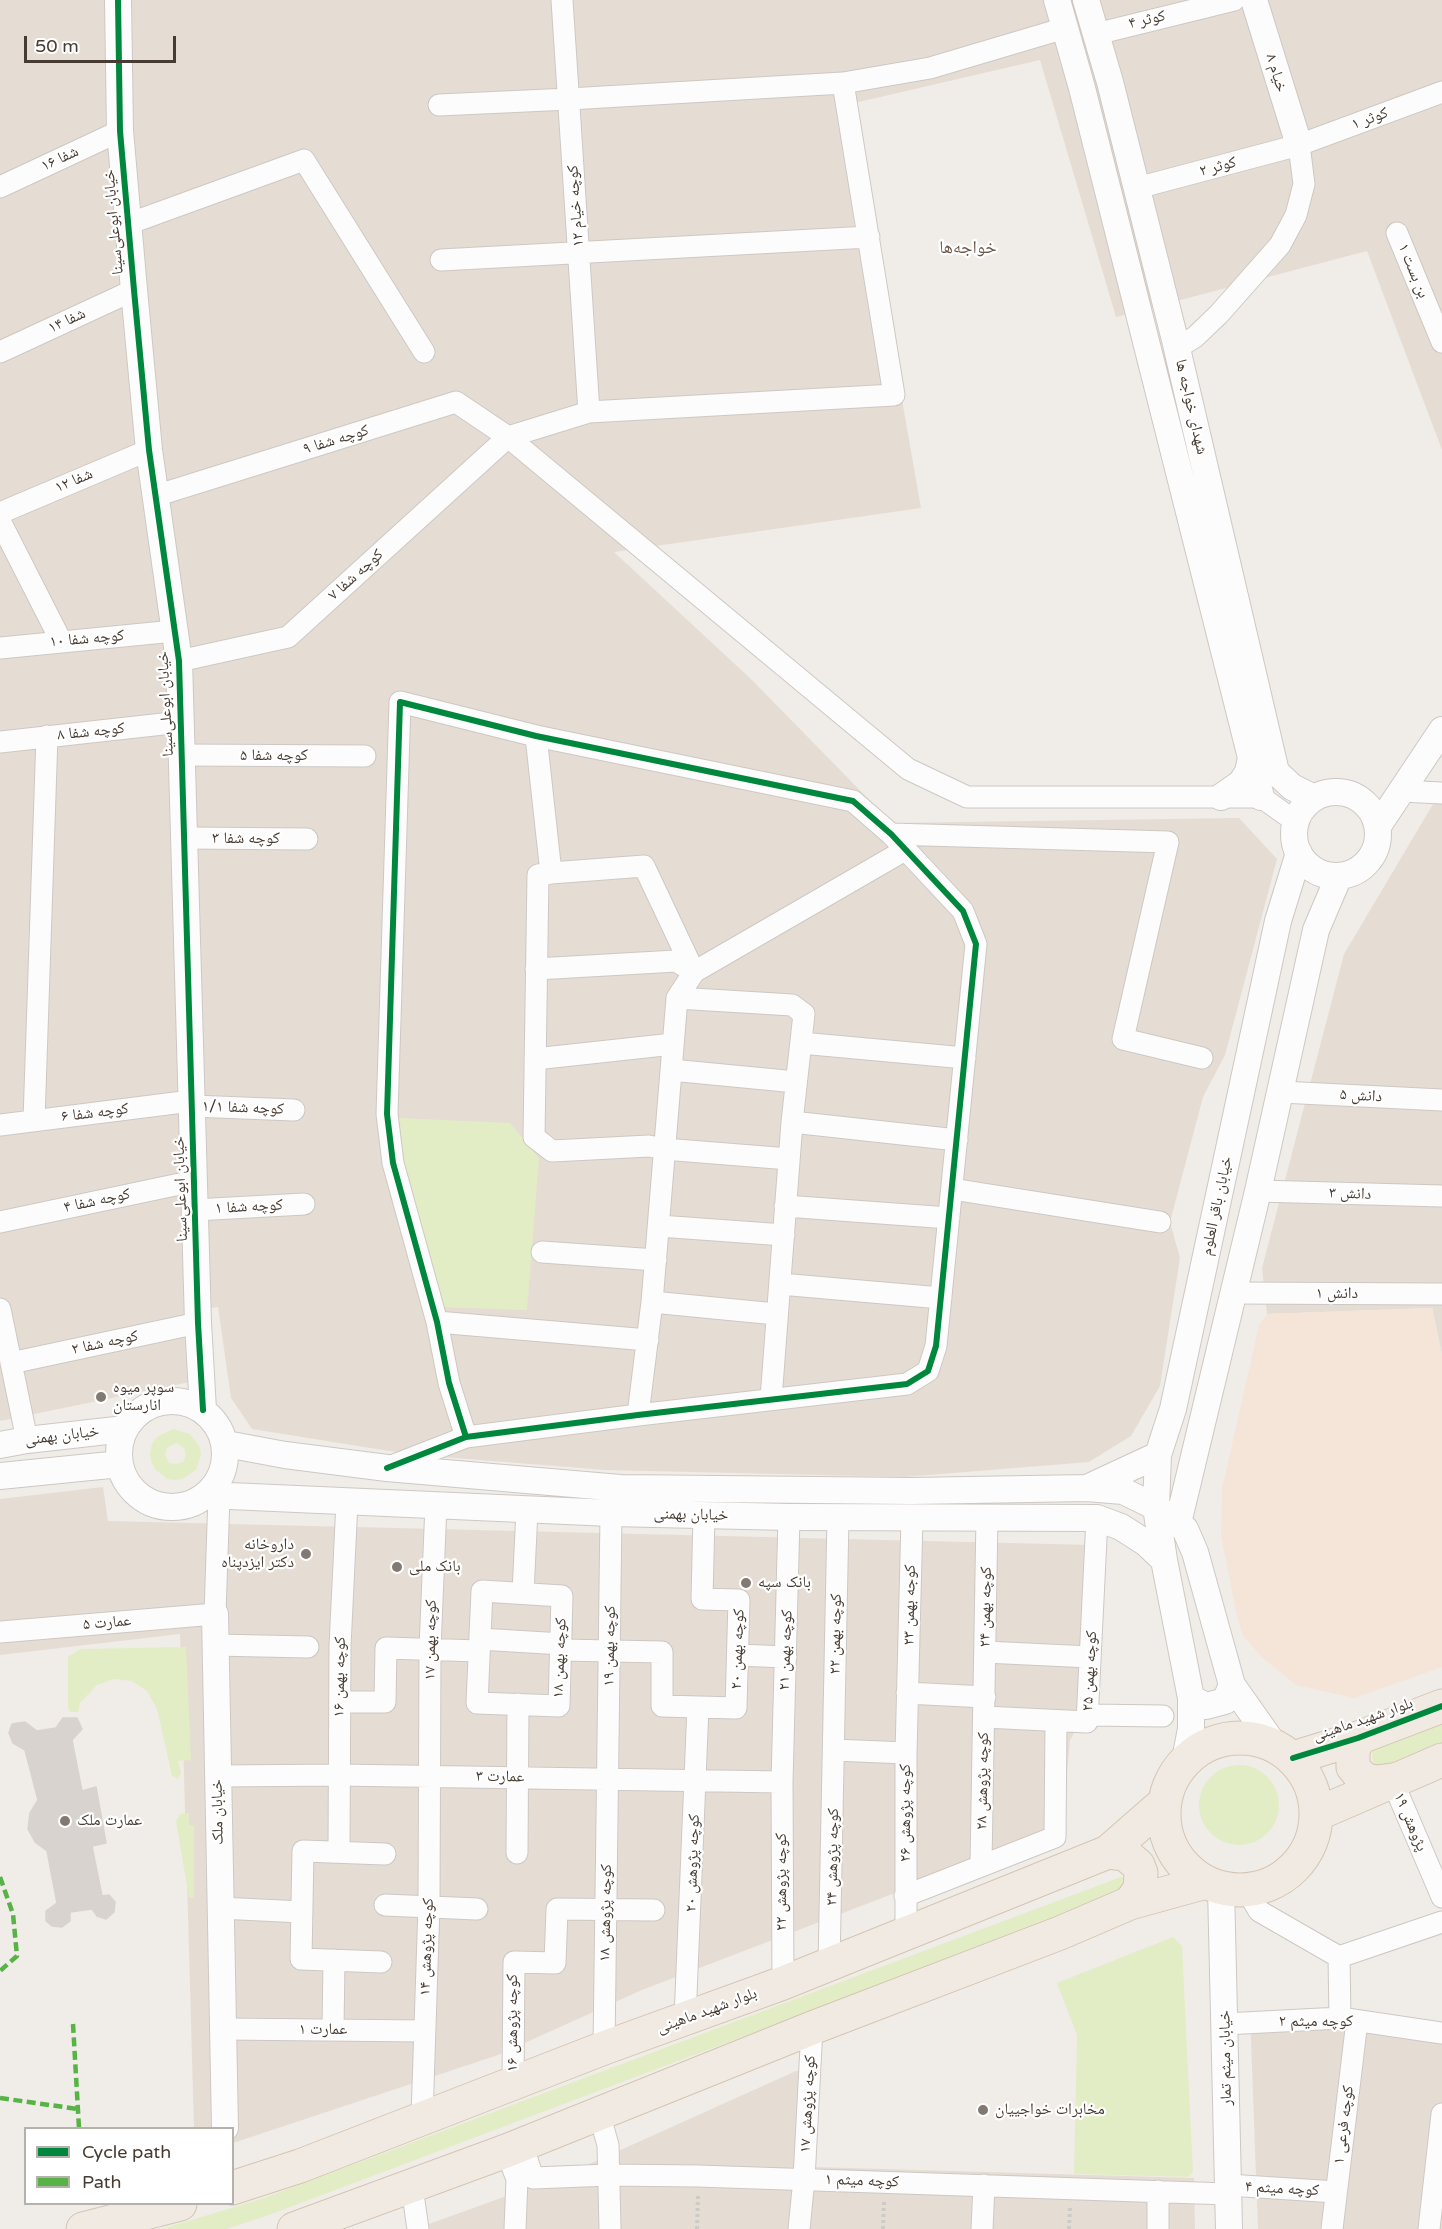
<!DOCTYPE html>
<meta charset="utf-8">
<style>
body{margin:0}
#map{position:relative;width:1442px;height:2229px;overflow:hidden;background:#f0ece8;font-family:"Varela Round",sans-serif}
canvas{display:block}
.legend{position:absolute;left:24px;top:2127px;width:210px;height:78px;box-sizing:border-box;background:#fff;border:2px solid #b5b1ad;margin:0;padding:8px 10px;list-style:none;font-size:18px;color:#473c33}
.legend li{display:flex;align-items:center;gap:12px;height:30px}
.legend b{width:30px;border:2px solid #b5b1ad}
.scale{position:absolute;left:24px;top:36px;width:152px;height:27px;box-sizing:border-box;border:3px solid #473c33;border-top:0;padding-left:8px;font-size:18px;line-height:21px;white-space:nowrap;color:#473c33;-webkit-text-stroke:4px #fff;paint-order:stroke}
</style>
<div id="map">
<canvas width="1442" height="2229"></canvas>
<ul class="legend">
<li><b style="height:8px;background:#00873e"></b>Cycle path</li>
<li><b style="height:8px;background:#57b346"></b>Path</li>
</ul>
<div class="scale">50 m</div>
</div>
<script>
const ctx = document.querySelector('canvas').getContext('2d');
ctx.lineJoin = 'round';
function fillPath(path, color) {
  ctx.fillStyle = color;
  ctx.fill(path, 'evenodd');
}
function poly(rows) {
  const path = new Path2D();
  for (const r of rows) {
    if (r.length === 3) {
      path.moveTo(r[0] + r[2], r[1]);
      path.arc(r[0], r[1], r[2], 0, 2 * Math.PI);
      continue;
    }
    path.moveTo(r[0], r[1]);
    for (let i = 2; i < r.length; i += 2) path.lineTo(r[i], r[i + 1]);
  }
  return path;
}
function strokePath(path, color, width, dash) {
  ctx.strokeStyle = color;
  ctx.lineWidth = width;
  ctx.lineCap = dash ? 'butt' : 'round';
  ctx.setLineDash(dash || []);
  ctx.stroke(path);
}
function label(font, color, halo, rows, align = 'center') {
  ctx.font = font + ' "Varela Round","Noto Naskh Arabic",sans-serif';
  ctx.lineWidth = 4.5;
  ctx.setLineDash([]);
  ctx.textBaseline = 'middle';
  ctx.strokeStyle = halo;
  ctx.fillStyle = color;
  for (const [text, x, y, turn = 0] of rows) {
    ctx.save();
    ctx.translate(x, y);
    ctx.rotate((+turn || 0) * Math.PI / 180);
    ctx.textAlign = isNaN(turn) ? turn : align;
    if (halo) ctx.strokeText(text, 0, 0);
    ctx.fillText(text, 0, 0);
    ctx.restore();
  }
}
fillPath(poly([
 [0,0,1442,0,1442,450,1367,251,1116,317,1040,60,850,104,921,508,614,552,751,679,892,823,1239,818,1277,859,1225,1055,1203,1097,1170,1222,1180,1258,1160,1386,1131,1436,1089,1462,904,1477,605,1470,430,1456,389,1451,252,1429,231,1398,218,1307,186,1312,190,1382,0,1421],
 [1442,789,1442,1355,1432,1308,1267,1314,1262,1268,1344,954],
 [103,1487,108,1521,1091,1545,1082,1719,1070,1740,1062,1829,642,1990,498,2055,233,2143,232,2128,194,2128,180,1634,0,1655,0,1499],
 [1250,2014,1442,2026,1442,2229,1258,2229],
 [796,2071,817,2074,814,2167,1194,2178,1195,2229,415,2229,565,2175]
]), '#e5ddd4');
fillPath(poly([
 [1432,1308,1442,1355,1442,1667,1354,1698,1296,1685,1263,1658,1243,1636,1237,1616,1221,1536,1222,1489,1259,1325,1267,1314]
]), '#f5e5d9');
fillPath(poly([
 [397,1118,510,1123,539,1158,527,1310,440,1307,403,1157],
 [173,1429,190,1434,200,1447,201,1455,196,1470,183,1479,175,1480,167,1479,155,1469,151,1461,150,1453,152,1444,157,1437],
 [176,1443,184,1448,186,1455,183,1462,176,1464,169,1463,165,1454,167,1448],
 [186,1647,191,1760,178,1761,181,1773,178,1779,172,1776,157,1709,147,1691,132,1681,114,1679,97,1685,80,1703,78,1712,70,1712,68,1708,68,1657,80,1649],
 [1442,1724,1442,1745,1382,1775,1373,1767,1372,1749],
 [1239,1805,40],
 [189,1813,189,1825,194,1826,194,1898,189,1898,176,1821,180,1814],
 [1121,1877,1126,1880,1124,1893,269,2215,226,2229,162,2229,264,2198],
 [1173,1937,1182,1946,1193,2172,1188,2177,1074,2174,1077,2035,1057,1983]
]), '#e3edc5');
const building = poly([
 [63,1718,77,1718,82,1729,72,1740,82,1791,96,1787,106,1843,92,1846,102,1896,109,1895,115,1902,114,1912,106,1919,97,1916,92,1909,70,1912,70,1921,62,1927,52,1926,46,1921,46,1911,57,1903,47,1851,35,1842,28,1829,30,1813,38,1800,25,1750,13,1743,9,1733,12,1724,25,1722,37,1731,56,1728,63,1718]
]);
fillPath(building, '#d8d3cf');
strokePath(building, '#d9d3ce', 1.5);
const minor = poly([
 [562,0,589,412],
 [1096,34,1234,0],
 [439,105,569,99,843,83,930,68,1065,28],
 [0,187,120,131],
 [1137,188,1299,145,1442,92],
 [128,224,304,160,424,352],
 [1397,233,1442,342],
 [441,260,869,237],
 [1177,348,1195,337,1219,314,1280,245,1296,215,1304,184,1299,145],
 [0,352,134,290],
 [155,496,456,402,508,437,908,769,967,797,1261,797,1296,822],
 [0,513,149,450],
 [0,521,61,641],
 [0,648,174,631],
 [179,661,288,637,508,437,589,412,894,395,843,83],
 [536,736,551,873,538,875,534,1137,552,1151,649,1146,664,1149,789,1159],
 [0,742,181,722],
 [182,755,365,756],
 [1401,791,1442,793],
 [891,834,1168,842,1123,1039,1202,1058],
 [185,838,307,839],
 [551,873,644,866,694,972],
 [536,969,676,961,694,972],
 [677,998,792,1005,804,1014,792,1122,771,1399],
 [801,1043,965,1058],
 [535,1059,673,1044],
 [671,1070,796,1082],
 [1281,1092,1442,1100],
 [192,1106,294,1110],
 [34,1120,47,736],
 [792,1122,957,1140],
 [0,1125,191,1101],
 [952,1189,1160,1222],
 [1258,1191,1442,1196],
 [785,1206,949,1218],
 [195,1210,304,1204],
 [0,1222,194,1181],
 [659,1226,784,1235],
 [542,1252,656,1260],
 [780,1284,941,1298],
 [1233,1293,1442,1294],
 [652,1302,776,1314],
 [0,1309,27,1440],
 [437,1322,648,1340],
 [11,1363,198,1323],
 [638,1415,652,1302,677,998,694,972,905,850],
 [389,1467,466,1437,638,1415,907,1384,928,1371,936,1346,976,944,963,911,891,834,853,801,536,736,400,702,387,1114,393,1163,437,1322,449,1383,466,1437],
 [482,1591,562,1596,559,1706,477,1703,482,1591],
 [523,1593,527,1510],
 [0,1632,215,1614,219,1495],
 [480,1639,562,1644],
 [215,1645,308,1647],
 [561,1650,662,1652,662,1706,736,1708,739,1600,702,1599,704,1515],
 [985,1652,1090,1657],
 [738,1655,786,1657],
 [907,1693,985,1697],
 [340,1702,385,1702,386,1648,479,1651],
 [1088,1715,1163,1716],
 [985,1717,1087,1722,1097,1518],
 [834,1750,906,1753],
 [218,1776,339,1775,782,1782],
 [1392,1780,1442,1897],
 [339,1852,340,1646,347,1502],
 [517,1853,518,1704],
 [981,1864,987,1517],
 [1247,1890,1259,1911,1339,1957],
 [905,1896,1055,1837,1056,1721],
 [385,1905,477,1909],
 [220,1908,302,1912],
 [906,1933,906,1753,912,1518],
 [1339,1957,1442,1922],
 [1339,1957,1340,2018],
 [381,1962,301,1959,303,1851,385,1854],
 [829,1964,838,1517],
 [783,1983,782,1782,789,1517],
 [685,2019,698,1707],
 [1225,2024,1340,2018,1442,2033],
 [223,2029,424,2031],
 [333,2030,334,1960],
 [604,2048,611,1513],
 [513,2083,514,1962,555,1963,557,1909,654,1910],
 [599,2113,608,2145,610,2229],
 [422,2117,429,1906,430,1648,436,1505],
 [522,2144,533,2178,609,2175,698,2176,1227,2194],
 [506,2151,517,2179,515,2229],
 [1228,2185,1336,2192],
 [412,2187,418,2229],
 [799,2229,804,2179,812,2028],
 [982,2229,984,2185],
 [1158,2229,1158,2191],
 [1332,2229,1357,2021],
 [1429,2229,1442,2114]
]);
const tertiary = poly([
 [118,0,120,131,134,290,149,450,179,661,198,1323,203,1410],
 [1057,0,1082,88,1261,797],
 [1086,0,1110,82,1175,340,1276,772,1292,787,1314,798],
 [1254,0,1299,145],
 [1336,834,42],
 [1221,797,1241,783,1248,772,1251,758],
 [1378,826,1442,730],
 [172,1454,53],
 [226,1444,285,1455,387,1468,620,1488,911,1491,1087,1488,1123,1491,1156,1507,1185,1529,1195,1552,1232,1685,1275,1746],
 [0,1445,27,1440,125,1429],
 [0,1476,120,1464],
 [1087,1488,1158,1455],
 [207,1495,611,1513,789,1517,1097,1518,1121,1527,1146,1543,1164,1560],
 [1178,1523,1258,1191,1316,930,1339,876],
 [215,1614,225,2128],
 [1191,1698,1206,1706,1225,1701,1232,1685],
 [1185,1760,1191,1729,1191,1698,1164,1560,1156,1507,1158,1455,1173,1409,1278,921,1299,853],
 [1221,1887,1229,2229]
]);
const primary = poly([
 [1358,1738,1353,1751,1353,1767,1363,1779,1376,1782,1392,1780],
 [1240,1814,76],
 [1293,1758,1358,1738,1442,1706],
 [1317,1814,1442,1760],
 [1108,1852,1125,1854,1138,1865,1141,1873,1140,1889,1130,1903],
 [232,2188,300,2166,604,2048,783,1983,1108,1852,1164,1803],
 [83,2229,180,2204],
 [294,2229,506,2151,812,2028,1060,1933,1130,1903,1206,1882]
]);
strokePath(minor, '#cdc8c4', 23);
strokePath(tertiary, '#cdc8c4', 28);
strokePath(primary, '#d4c5b3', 35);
strokePath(poly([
 [697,2229,698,2195],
 [883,2229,884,2201],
 [1069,2229,1070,2207]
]), '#cecac6', 4, [3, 3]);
strokePath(minor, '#fdfcfc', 21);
strokePath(tertiary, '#fdfcfc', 26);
strokePath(primary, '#f1eae2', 33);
strokePath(poly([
 [0,1877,13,1914,17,1956,0,1971],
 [73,2024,79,2128],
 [0,2098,78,2109]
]), '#57b346', 4.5, [9, 4.5]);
strokePath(poly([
 [118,0,120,131,134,290,149,450,179,661,198,1323,203,1410],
 [387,1468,466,1437,638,1415,907,1384,928,1371,936,1346,976,944,963,911,891,834,853,801,536,736,400,702,387,1114,393,1163,437,1322,449,1383,466,1437],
 [1293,1758,1358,1738,1442,1706]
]), '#00873e', 6);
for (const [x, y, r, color] of [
 [101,1397,6,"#827a72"],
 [306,1554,6,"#827a72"],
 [397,1567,6,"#827a72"],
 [746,1583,6,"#827a72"],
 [65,1821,6,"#827a72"],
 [983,2110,6,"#827a72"]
]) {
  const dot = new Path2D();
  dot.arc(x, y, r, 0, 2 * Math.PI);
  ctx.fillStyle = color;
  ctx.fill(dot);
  strokePath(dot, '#fff', 2);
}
label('16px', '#473c33', '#fff', [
 ["کوثر ۴",1147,20,-13],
 ["خیام ۸",1276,73,73],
 ["کوثر ۱",1370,119,-20],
 ["شفا ۱۶",60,159,-25],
 ["کوثر ۲",1218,167,-15],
 ["کوچه خیام ۱۲",576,206,-94],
 ["خیابان ابوعلی‌سینا",114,222,-95],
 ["بن بست ۱",1413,271,68],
 ["شفا ۱۴",67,321,-25],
 ["شهدای خواجه ها",1191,407,77],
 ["کوچه شفا ۹",336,440,-17],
 ["شفا ۱۲",74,481,-23],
 ["کوچه شفا ۷",356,575,-42],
 ["کوچه شفا ۱۰",87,639,-5],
 ["خیابان ابوعلی‌سینا",166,704,-93],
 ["کوچه شفا ۸",91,732,-6],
 ["کوچه شفا ۵",274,756],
 ["کوچه شفا ۳",246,839],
 ["دانش ۵",1361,1096,3],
 ["کوچه شفا ۱/۱",243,1108,2],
 ["کوچه شفا ۶",95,1113,-7],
 ["خیابان ابوعلی‌سینا",181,1189,-92],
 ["دانش ۳",1350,1194,2],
 ["کوچه شفا ۴",97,1201,-12],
 ["خیابان باقر العلوم",1217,1206,-78],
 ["کوچه شفا ۱",249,1207,-3],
 ["دانش ۱",1337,1294],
 ["کوچه شفا ۲",105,1343,-12],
 ["خیابان بهمنی",62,1436,-7],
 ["خیابان بهمنی",691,1515,1],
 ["کوجه بهمن ۲۳",910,1605,-89],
 ["کوچه بهمن ۲۴",986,1607,-89],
 ["عمارت ۵",107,1623,-5],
 ["کوچه بهمن ۲۲",836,1634,-89],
 ["کوچه بهمن ۱۷",431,1640,-89],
 ["کوچه بهمن ۱۹",610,1646,-89],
 ["کوچه بهمن ۲۰",738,1649,-88],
 ["کوچه بهمن ۲۱",786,1650,-88],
 ["کوچه بهمن ۱۸",560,1658,-88],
 ["کوچه بهمن ۲۵",1090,1671,-87],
 ["کوچه بهمن ۱۶",340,1677,-89],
 ["بلوار شهید ماهینی",1363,1720,-19],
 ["عمارت ۳",500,1777,1],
 ["کوچه پژوهش ۲۸",983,1781,-89],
 ["خیابان ملک",218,1812,-91],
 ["کوچه پژوهش ۲۶",906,1813,-90],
 ["پژوهش ۱۹",1410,1822,67],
 ["کوچه پژوهش ۲۴",833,1857,-89],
 ["کوچه پژوهش ۲۰",693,1863,-88],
 ["کوچه پژوهش ۲۲",782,1882,-90],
 ["کوچه پژوهش ۱۸",606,1913,-89],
 ["کوچه پژوهش ۱۴",427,1947,-88],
 ["بلوار شهید ماهینی",707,2011,-20],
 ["کوچه میثم ۲",1316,2022],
 ["کوچه پژوهش ۱۶",513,2023,-90],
 ["عمارت ۱",323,2030],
 ["خیابان میثم تمار",1226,2058,-91],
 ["کوچه پژوهش ۱۷",808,2104,-87],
 ["کوچه فرعی ۱",1344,2125,-83],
 ["کوچه میثم ۱",862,2181,2],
 ["کوچه میثم ۴",1282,2189,3]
]);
label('16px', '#473c33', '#fff', [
 ["سوپر میوه",113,1388],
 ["انارستان",113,1406],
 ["داروخانه",294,1545,"right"],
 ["دکتر ایزدپناه",294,1563,"right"],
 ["بانک ملی",409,1567],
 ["بانک سپه",758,1583],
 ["عمارت ملک",77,1821],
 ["مخابرات خواجییان",995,2110]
], 'left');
label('18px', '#6b5849', '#fff', [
 ["خواجه‌ها",968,248]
]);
</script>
